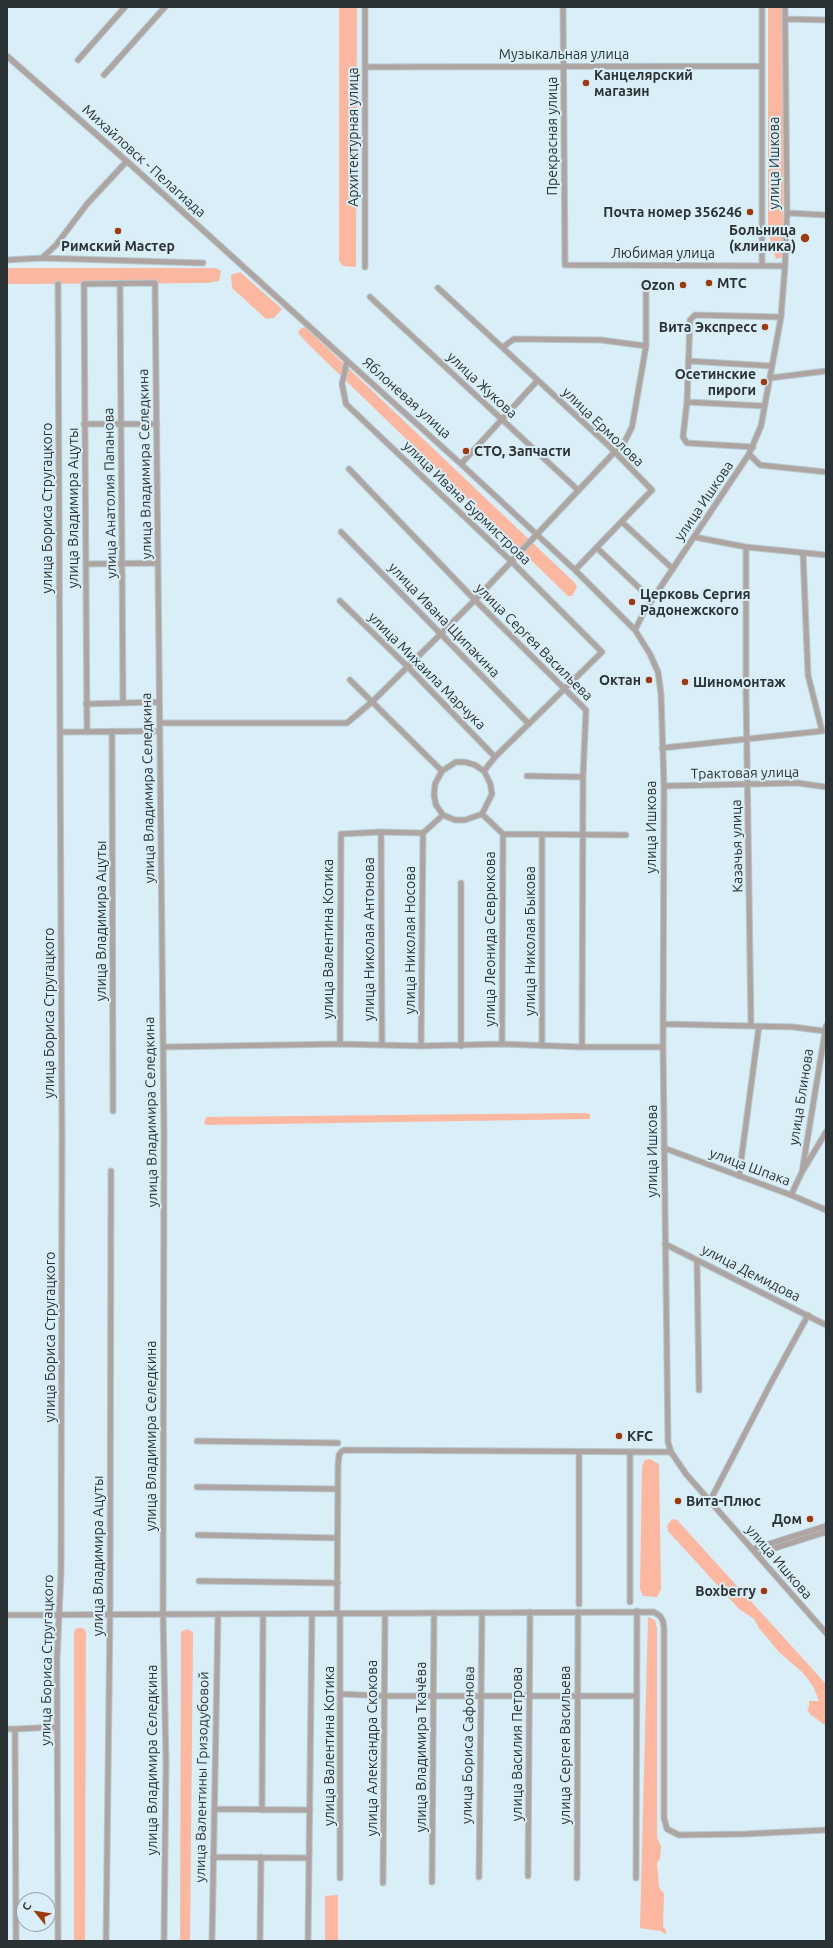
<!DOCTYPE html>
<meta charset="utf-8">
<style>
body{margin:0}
#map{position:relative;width:833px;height:1948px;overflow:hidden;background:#d9eef6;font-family:Ubuntu,sans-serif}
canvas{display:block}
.frame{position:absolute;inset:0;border:8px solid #2a3235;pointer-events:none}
.north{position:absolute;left:16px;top:1892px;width:40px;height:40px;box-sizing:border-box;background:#d9eef6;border:1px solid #93a3a9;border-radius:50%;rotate:300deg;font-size:11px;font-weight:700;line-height:16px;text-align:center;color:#2a3235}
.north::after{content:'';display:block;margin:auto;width:14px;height:18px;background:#9e380e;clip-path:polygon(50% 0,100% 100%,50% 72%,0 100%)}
</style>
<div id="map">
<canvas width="833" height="1948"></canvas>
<div class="frame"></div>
<div class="north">С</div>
</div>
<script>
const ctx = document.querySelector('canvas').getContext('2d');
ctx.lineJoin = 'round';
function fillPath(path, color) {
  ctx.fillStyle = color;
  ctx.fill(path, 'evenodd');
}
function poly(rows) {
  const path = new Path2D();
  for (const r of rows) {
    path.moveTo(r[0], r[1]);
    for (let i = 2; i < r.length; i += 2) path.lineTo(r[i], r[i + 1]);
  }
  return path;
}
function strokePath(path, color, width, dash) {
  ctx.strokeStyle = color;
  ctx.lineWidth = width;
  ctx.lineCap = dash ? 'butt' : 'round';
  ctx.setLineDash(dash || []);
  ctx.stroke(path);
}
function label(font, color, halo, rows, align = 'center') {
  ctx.font = font + ' Ubuntu,sans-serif';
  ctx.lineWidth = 4;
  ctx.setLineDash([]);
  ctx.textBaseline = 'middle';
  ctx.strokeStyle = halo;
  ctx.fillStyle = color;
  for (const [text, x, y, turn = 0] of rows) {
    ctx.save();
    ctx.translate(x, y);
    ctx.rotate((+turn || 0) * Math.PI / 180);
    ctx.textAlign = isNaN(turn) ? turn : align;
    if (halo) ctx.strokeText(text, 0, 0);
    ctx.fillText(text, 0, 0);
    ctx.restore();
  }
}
fillPath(poly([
 [339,7,357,7,356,267,343,266,339,261],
 [768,7,783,7,783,257,776,259,768,233],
 [7,268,216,268,221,271,219,281,206,283,7,284],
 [240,272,282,309,274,318,266,319,232,288,231,275],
 [305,327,575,583,577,587,572,596,568,596,307,343,298,333,300,329],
 [584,1113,590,1114,590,1119,208,1125,204,1124,206,1117],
 [650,1459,659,1464,661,1589,657,1597,643,1596,640,1589,642,1466,645,1460],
 [672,1519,677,1520,826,1684,826,1726,810,1714,807,1709,809,1707,809,1701,819,1701,813,1686,803,1673,779,1652,759,1628,754,1619,739,1609,668,1531,667,1526],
 [648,1617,655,1620,657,1629,657,1838,661,1846,660,1859,657,1863,659,1887,664,1894,663,1927,666,1930,666,1934,663,1933,661,1931,640,1928],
 [77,1628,83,1628,86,1631,85,1941,74,1941,74,1631],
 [187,1629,193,1632,190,1941,180,1941,181,1632],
 [338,1895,338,1941,325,1941,325,1896]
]), '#fcb7a0');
const minor = poly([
 [365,7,365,267],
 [563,7,565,265,785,266],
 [785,19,826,20],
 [7,56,130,164,461,464,575,570,635,630,650,654,658,672,661,694,664,786,663,1047,668,1442,671,1452,686,1474,826,1633],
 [78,60,125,7],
 [365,67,762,66],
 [104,75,165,7],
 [787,213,826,215],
 [42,258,203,263],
 [7,260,42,258,56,245,87,204,127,161],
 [762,266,762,7],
 [58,284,60,732],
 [120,284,123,703],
 [438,288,610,447,652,490,575,570],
 [370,297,578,490],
 [503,347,514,339,601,340,646,346],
 [347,361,342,384,346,404,511,561,602,652,495,757,484,771],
 [688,361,772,366],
 [770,378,826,371],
 [687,402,764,406],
 [84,424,157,424],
 [753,447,687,443,683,437,687,402,690,320,695,315,781,317],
 [749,454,760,465,826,472],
 [461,464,537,381],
 [349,469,475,600,586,710,583,777,582,1047],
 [622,522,673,569],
 [341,532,529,724],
 [694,537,746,547,826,555],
 [746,547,746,693,751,1026],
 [597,548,652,600],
 [86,564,158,563],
 [340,601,408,667,495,757],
 [635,630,644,612,749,454,761,426,781,317,785,266,787,213,785,7],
 [350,680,442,771],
 [86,704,159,702],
 [160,723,347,723,373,701,475,600,625,441,632,427,646,346,646,284],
 [112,731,113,1111],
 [87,732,84,284,155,283,164,1134,163,1614,166,1762,164,1941],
 [662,748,822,731,808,675,803,553],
 [456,762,465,762,475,765,484,771,490,783,492,794,482,814,465,820,455,820,443,815,436,805,434,795,435,784,442,771,456,762],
 [527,776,583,777],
 [664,786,798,783,826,787],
 [482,814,503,834,626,835],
 [381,832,382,1045],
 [461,883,461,1046],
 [664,1024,793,1027,824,1031],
 [340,1044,341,834,381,832,423,833,443,815],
 [502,1044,503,834],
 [421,1046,423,833],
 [542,1046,542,836],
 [163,1047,340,1044,421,1046,502,1044,582,1047,663,1047],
 [664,1148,791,1195,826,1210],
 [802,1172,826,1026],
 [739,1176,759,1026],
 [791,1195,802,1172,826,1132],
 [665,1244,826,1325],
 [697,1260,699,1390],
 [197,1441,338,1443],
 [197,1487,338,1489],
 [711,1502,712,1497,771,1383,808,1315],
 [198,1535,337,1538],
 [753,1549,826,1526],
 [758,1556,772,1549,826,1532],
 [199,1581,338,1583],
 [630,1602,630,1453],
 [579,1604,579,1453],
 [337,1614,338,1467,339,1455,341,1452,344,1450,671,1452],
 [7,1615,654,1612,660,1616,663,1621,664,1628,664,1818,667,1829,679,1835,745,1834,826,1830],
 [341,1694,385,1696,636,1696],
 [7,1729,15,1729],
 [214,1809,310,1810],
 [262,1810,263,1614],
 [213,1857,309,1858],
 [528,1876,530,1612],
 [479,1877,482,1613],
 [340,1878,340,1614],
 [577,1878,578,1612],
 [636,1878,637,1611],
 [432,1882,434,1613],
 [383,1883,385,1614],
 [16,1941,15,1729,57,1727],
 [58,1941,57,1659,61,1573,62,1136,60,732,160,731],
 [106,1941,110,1614,111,1171],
 [212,1941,218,1614],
 [260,1941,261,1857],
 [308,1941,312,1614]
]);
strokePath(minor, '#b6c8cf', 7);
strokePath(minor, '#aea5a2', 5);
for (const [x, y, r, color] of [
 [586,83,4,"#9e380e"],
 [750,212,4,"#9e380e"],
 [118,231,4,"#9e380e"],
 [805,238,5,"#9e380e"],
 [709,283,4,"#9e380e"],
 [683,285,4,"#9e380e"],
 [765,327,4,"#9e380e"],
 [764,382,4,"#9e380e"],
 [466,451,4,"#9e380e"],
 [632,602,4,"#9e380e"],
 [649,680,4,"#9e380e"],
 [685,682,4,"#9e380e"],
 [619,1436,4,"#9e380e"],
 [678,1501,4,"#9e380e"],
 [810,1519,4,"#9e380e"],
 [764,1591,4,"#9e380e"]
]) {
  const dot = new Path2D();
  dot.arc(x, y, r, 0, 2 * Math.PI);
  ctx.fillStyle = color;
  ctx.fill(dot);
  strokePath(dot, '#d9eef6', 1.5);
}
label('14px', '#2a3235', '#d9eef6', [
 ["Музыкальная улица",564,54],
 ["Прекрасная улица",552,136,-90],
 ["Архитектурная улица",353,137,-90],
 ["Михайловск - Пелагиада",144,161,42],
 ["улица Ишкова",774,163,-90],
 ["Любимая улица",663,253],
 ["улица Жукова",482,385,43],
 ["Яблоневая улица",407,398,42],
 ["улица Ермолова",603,427,44],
 ["улица Владимира Селедкина",145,464,-91],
 ["улица Анатолия Папанова",110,493,-91],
 ["улица Ишкова",704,501,-56],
 ["улица Ивана Бурмистрова",467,503,44],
 ["улица Бориса Стругацкого",47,508,-90],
 ["улица Владимира Ацуты",73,508,-90],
 ["улица Ивана Щипакина",444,620,46],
 ["улица Сергея Васильева",534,642,45],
 ["улица Михаила Марчука",427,671,45],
 ["Трактовая улица",745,773,-1],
 ["улица Владимира Селедкина",148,788,-91],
 ["улица Ишкова",651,827,-90],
 ["Казачья улица",737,846,-91],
 ["улица Владимира Ацуты",101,921,-90],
 ["улица Валентина Котика",328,939,-90],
 ["улица Николая Антонова",369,939,-90],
 ["улица Леонида Севрюкова",490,939,-90],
 ["улица Николая Носова",410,940,-90],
 ["улица Николая Быкова",530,941,-90],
 ["улица Бориса Стругацкого",49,1013,-90],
 ["улица Блинова",801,1097,-81],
 ["улица Владимира Селедкина",151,1112,-91],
 ["улица Ишкова",652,1151,-90],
 ["улица Шпака",750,1167,20],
 ["улица Демидова",751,1273,27],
 ["улица Бориса Стругацкого",50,1337,-90],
 ["улица Владимира Селедкина",151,1436,-90],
 ["улица Владимира Ацуты",98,1556,-90],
 ["улица Ишкова",779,1562,49],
 ["улица Бориса Стругацкого",47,1660,-89],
 ["улица Василия Петрова",517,1744,-90],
 ["улица Бориса Сафонова",468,1745,-89],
 ["улица Сергея Васильева",565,1745,-90],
 ["улица Валентина Котика",329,1746,-90],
 ["улица Владимира Ткачёва",421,1747,-90],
 ["улица Александра Скокова",372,1748,-90],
 ["улица Владимира Селедкина",152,1760,-90],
 ["улица Валентины Гризодубовой",202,1777,-89]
]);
label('bold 14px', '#2a3235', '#d9eef6', [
 ["Канцелярский",594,75,"left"],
 ["магазин",594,91,"left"],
 ["Почта номер 356246",742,212],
 ["Больница",796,230],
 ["(клиника)",796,246],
 ["Римский Мастер",118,246,"center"],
 ["МТС",717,283,"left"],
 ["Ozon",675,285],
 ["Вита Экспресс",757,327],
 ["Осетинские",756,374],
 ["пироги",756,390],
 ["СТО, Запчасти",474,451,"left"],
 ["Церковь Сергия",640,594,"left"],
 ["Радонежского",640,610,"left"],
 ["Октан",641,680],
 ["Шиномонтаж",693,682,"left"],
 ["KFC",627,1436,"left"],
 ["Вита-Плюс",686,1501,"left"],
 ["Дом",802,1519],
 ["Boxberry",756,1591]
], 'right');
</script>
